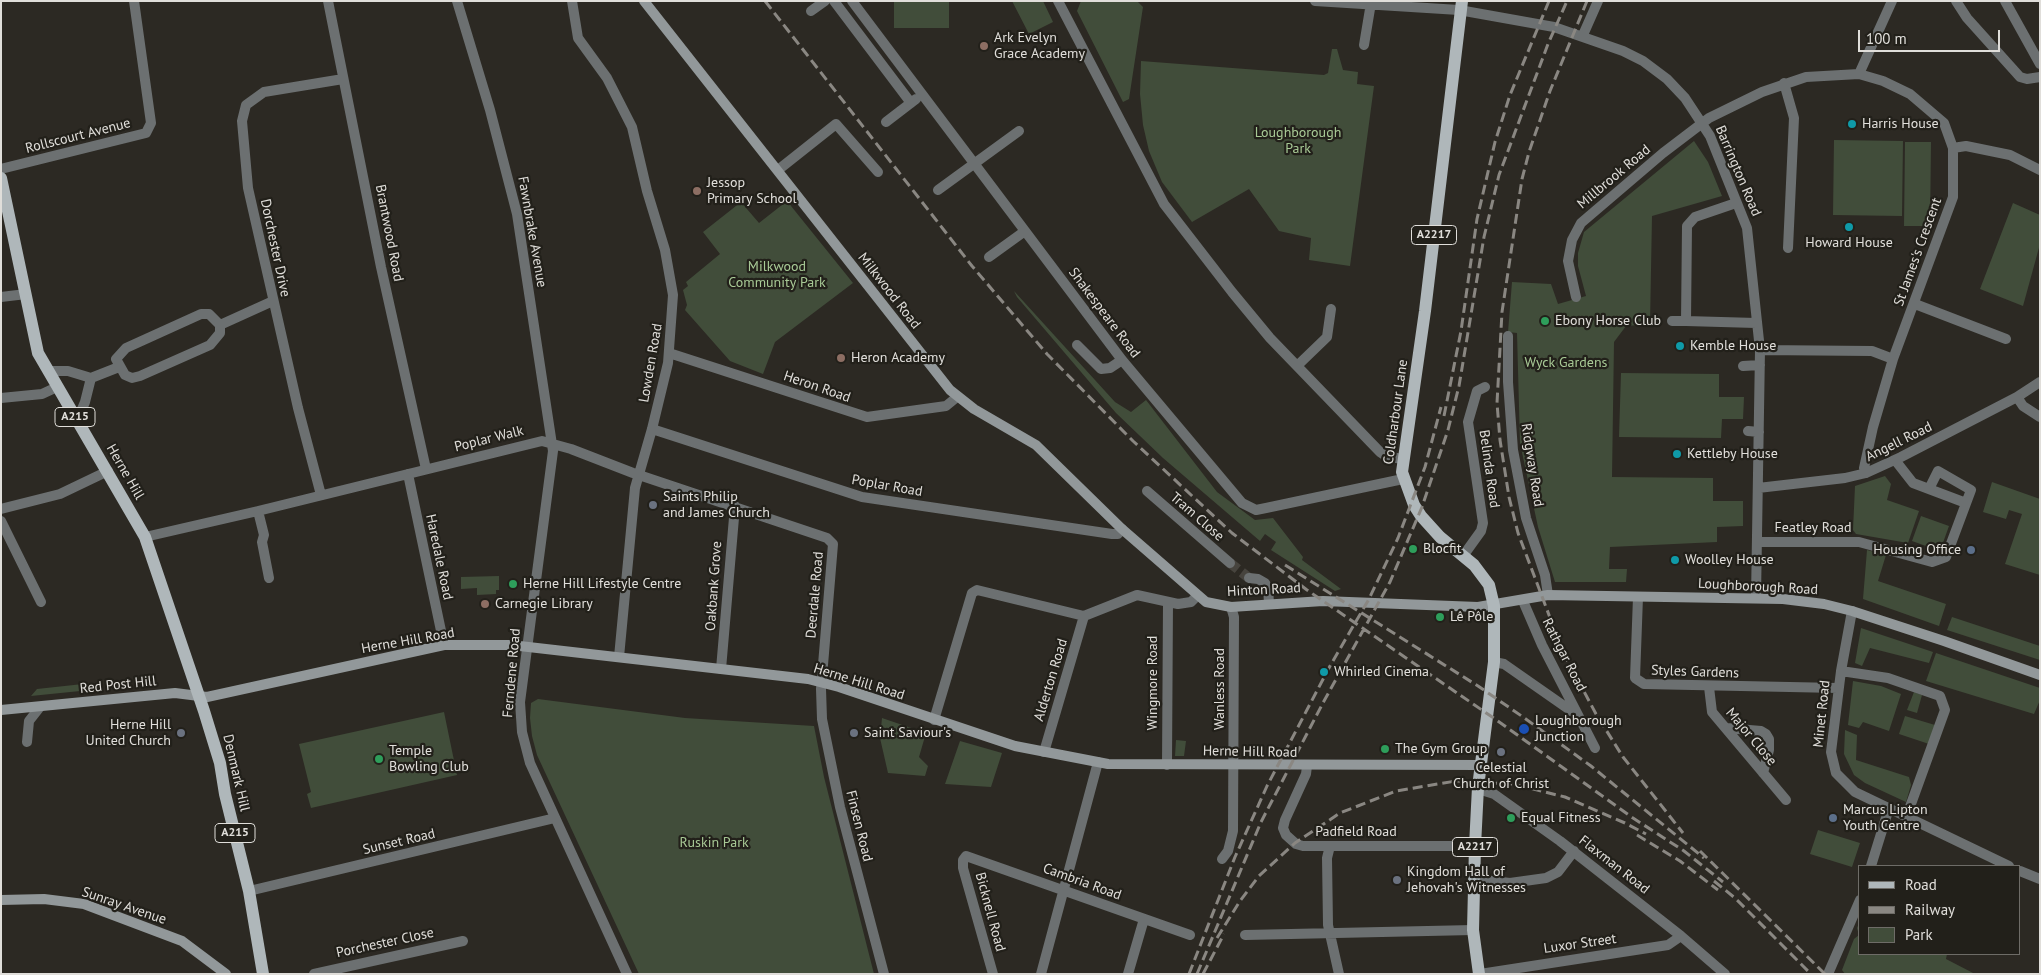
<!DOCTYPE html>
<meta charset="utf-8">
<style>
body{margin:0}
#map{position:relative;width:2041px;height:975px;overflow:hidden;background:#2c2923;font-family:"PT Sans",sans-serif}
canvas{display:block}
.frame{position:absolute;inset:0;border:2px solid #e0deda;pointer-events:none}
.legend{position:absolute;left:1858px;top:865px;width:162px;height:90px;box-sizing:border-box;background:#22201a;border:1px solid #6e6c67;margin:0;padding:6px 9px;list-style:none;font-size:15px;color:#e0deda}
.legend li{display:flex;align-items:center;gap:10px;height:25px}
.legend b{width:25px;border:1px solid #6e6c67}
.scale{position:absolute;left:1858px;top:30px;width:142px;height:22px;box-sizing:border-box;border:2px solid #e0deda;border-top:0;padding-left:6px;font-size:15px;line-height:18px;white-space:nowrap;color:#e0deda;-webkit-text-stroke:4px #22201a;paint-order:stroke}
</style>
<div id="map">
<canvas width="2041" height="975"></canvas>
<div class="frame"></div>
<ul class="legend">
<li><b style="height:6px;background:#afb7ba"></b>Road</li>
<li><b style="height:6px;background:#8a8782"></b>Railway</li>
<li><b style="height:14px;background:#414d3a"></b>Park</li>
</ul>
<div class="scale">100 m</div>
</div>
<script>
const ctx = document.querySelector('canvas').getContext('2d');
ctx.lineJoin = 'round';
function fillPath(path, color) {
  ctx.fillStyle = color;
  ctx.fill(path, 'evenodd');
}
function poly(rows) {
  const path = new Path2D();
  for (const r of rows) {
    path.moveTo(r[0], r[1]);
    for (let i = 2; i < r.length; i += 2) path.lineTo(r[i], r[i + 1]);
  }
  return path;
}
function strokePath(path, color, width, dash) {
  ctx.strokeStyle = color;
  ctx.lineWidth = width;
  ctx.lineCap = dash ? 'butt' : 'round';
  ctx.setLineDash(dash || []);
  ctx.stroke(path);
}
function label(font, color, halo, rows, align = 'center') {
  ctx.font = font + ' "PT Sans",sans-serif';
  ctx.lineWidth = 4.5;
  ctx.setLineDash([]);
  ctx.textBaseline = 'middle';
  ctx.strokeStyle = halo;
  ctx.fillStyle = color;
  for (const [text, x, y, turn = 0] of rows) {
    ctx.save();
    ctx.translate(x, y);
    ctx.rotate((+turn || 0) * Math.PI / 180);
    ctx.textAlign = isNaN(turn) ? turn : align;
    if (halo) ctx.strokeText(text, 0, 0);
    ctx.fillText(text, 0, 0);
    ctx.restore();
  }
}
fillPath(poly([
 [894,1,949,1,949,28,894,28],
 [1012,1,1043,1,1053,22,1029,34],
 [1081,1,1137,1,1143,7,1129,99,1123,102,1077,11],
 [1332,49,1337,49,1343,70,1358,72,1357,84,1374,86,1350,266,1309,260,1311,238,1279,231,1249,189,1192,222,1162,182,1149,151,1143,125,1140,94,1141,61,1324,75,1328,73],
 [1834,140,1903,141,1902,216,1833,215],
 [1694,141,1708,162,1722,196,1652,216,1650,324,1626,326,1614,342,1612,477,1713,478,1713,501,1743,501,1743,526,1717,527,1717,542,1610,547,1609,569,1627,569,1626,582,1555,582,1538,527,1520,443,1517,333,1508,332,1512,282,1551,284,1558,304,1586,296,1578,266,1578,253,1584,232],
 [1905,142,1931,142,1930,226,1904,226],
 [787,201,853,283,775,342,763,374,730,361,685,310,687,305,683,290,688,286,686,282,720,254,703,232,741,202,759,223],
 [2013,203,2040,215,2040,244,2023,306,1980,289],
 [1014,291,1115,402,1131,412,1146,400,1217,492,1255,520,1273,518,1303,557,1302,560,1341,589,1335,591,1271,550,1276,542,1265,534,1260,541,1163,458,1116,413,1017,297],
 [1621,373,1719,374,1719,397,1744,397,1743,419,1722,419,1721,438,1619,437],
 [1885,476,1891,484,1887,500,1919,511,1908,543,1856,534,1853,530,1855,486],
 [1992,482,2040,499,2040,575,2005,564,2022,514,2009,510,2006,519,1983,512],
 [1921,516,1949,526,1940,551,1912,541],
 [1867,550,1886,555,1878,581,1946,604,1939,626,1863,599],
 [499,576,499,590,496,590,496,594,477,595,477,588,461,589,461,577],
 [1952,617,2040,646,2040,660,1947,630],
 [1861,628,1933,652,1929,663,1870,648,1862,666,1855,663],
 [1936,653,2040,688,2040,700,2034,714,1926,681],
 [1853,681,1881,686,1901,694,1889,731,1863,722,1859,728,1848,725],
 [92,683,100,689,31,696,37,689],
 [1914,692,1922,695,1917,713,1907,710],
 [538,699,685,718,814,726,824,777,874,974,639,974,537,755,532,736,530,718,531,703],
 [444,712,457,775,311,808,307,794,311,792,299,744],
 [1905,716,1935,725,1929,744,1899,734],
 [882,718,926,733,919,757,928,766,925,776,888,773,880,738],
 [1845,730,1857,735,1856,760,1909,777,1911,785,1906,802,1865,783,1854,775,1844,754],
 [1176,740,1186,741,1184,756,1175,756],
 [960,741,1002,753,991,787,945,784],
 [1818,830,1860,843,1852,867,1810,854],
 [1860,921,1860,954,1947,954,1946,959,1975,974,1845,974,1842,970,1854,939,1859,935,1857,928]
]), '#414d3a');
strokePath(poly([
 [1230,563,1249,578]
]), '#47443e', 10, [10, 5]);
strokePath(poly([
 [328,1,381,267,426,469],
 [457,1,490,110,517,214,553,451,520,702,522,732,530,763,627,974],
 [572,1,578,38,607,78,632,127,647,191,665,250,673,295,668,363,652,429,635,488,619,657],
 [834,1,911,103],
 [852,1,1122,360,1242,503,1256,510,1266,508,1403,479],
 [1058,1,1164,204,1232,292,1270,338,1380,452,1386,456,1402,459],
 [1315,1,1459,10,1554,27,1623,51,1643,61,1667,79,1685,98,1710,136,1747,228,1760,350,1756,598],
 [1956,1,1967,18,2020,77,2027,79,2040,77],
 [2005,1,2040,64],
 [811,11,825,1],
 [1583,35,1598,1],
 [1364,45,1371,3],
 [1859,74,1892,1],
 [1784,83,1794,118,1788,248],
 [886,122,916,99],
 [1953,148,1966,146,2010,155,2040,170],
 [1,169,146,133,151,123,134,1],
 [778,170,836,124,878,172],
 [938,190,1019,131],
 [1736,203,1695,217,1687,226,1686,321,1756,323],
 [989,257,1025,231],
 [1,297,26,294],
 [1576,297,1568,261,1572,240,1581,223,1663,153,1709,118,1762,92,1806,77,1859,74,1883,81,1910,94,1944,123,1953,148,1953,197,1893,359,1873,427,1864,468,1866,473],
 [1915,304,2006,339],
 [1672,321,1686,321],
 [220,325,209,314,201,314,126,348,116,359,125,375,132,378,140,376,210,345,220,333,220,325,273,301],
 [1508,336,1508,382,1513,450,1526,518,1545,575,1548,595],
 [1077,345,1101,369,1110,368,1122,360],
 [1760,350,1872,351,1893,359],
 [669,353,867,417,946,406,957,397],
 [1298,365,1327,337,1331,309],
 [1743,366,1760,365],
 [48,371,68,371,91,378,119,367],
 [2017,397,2023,406,2040,417],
 [1,398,42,394,57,387],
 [77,421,85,402,91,378],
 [652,429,862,497,1112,534,1118,534,1122,529],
 [1748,431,1759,432],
 [1895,460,1913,483,1966,503],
 [408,474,444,645],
 [1758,488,1845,478,1866,473,1901,457,2017,397,2040,382],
 [1147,491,1230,563],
 [321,495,298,408,248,188,242,121,246,105,264,92,343,79],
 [1,509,60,494,108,471],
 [258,511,264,535,262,542,269,578],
 [1,521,41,602],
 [145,537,258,511,542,441,571,449,633,473,827,538,833,544,821,689,822,719,840,807,884,974],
 [1757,542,1859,542,1932,562,1946,557,1971,490,1938,471,1929,489],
 [1463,556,1481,531,1483,523,1468,422,1477,391,1485,387],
 [1249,578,1258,579,1265,583,1268,588,1269,603],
 [1638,597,1635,678,1644,684,1838,688],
 [1523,601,1542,645,1595,748],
 [1852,611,1841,671,1831,752,1836,773,1855,792,2009,866],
 [1494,662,1504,664,1577,715],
 [721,669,735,506],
 [1841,671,1888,678,1940,696,1945,710,1907,815],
 [1709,687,1712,712,1786,800],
 [934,720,972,593,977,590,1084,616,1137,595,1178,604,1191,602,1197,596],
 [1726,728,1761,731,1766,734,1769,739,1769,750,1763,773],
 [27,742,29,721,40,707],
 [1044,752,1084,616],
 [1167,765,1168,602],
 [1307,766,1306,774,1285,820,1283,828,1286,835,1296,844,1303,846,1475,846],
 [1478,789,1494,794,1560,841,1681,936,1725,974],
 [1330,846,1327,858,1328,925,1339,974],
 [1222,859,1228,851,1233,831,1234,617,1231,607],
 [1871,866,1889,808],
 [2020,871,2040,879],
 [1474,879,1510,883,1546,878,1558,872,1574,851],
 [249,891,555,818],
 [1245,935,1473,930],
 [314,974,463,941],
 [993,974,963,868,963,860,966,856,1190,935],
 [1041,974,1098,762],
 [1128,974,1144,919],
 [1480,974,1668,945,1681,936],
 [1828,974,1860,900]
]), '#6c7071', 10);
strokePath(poly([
 [644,1,950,390,974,409,1036,445,1122,529,1206,602,1231,607,1323,601,1478,607,1548,595,1783,599,1824,604,1852,611,1944,641,2040,675],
 [1,710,175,693,207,697,444,645,511,645,808,679,839,687,1015,746,1108,764,1481,765],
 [1,900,44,899,84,904,182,941,226,974]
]), '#92989a', 10);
strokePath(poly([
 [1462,1,1425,311,1402,472,1414,505,1421,516,1440,537,1474,565,1489,585,1494,606,1494,662,1478,787,1475,846,1473,930,1479,974],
 [1,178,38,353,145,537,204,711,220,763,225,794,249,891,263,974]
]), '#afb7ba', 12);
strokePath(poly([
 [765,1,972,266,1047,354,1133,441,1232,533,1307,590,1495,719,1633,818,1684,851,1723,882],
 [1587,1,1550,91,1529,152,1522,179,1502,312,1497,403,1500,440,1509,497,1518,533,1563,652,1596,714,1623,757,1683,833],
 [1444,416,1461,331,1477,219,1495,142,1510,95,1549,1],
 [1285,565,1478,686,1523,717,1591,766,1704,858],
 [1637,835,1680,861,1718,890],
 [1700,851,1825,974],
 [1714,881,1735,898,1811,974],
 [1217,938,1240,901,1259,876,1295,843,1340,813,1396,791,1456,781,1513,784,1565,797,1625,823,1646,834],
 [1189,974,1235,857,1267,786,1330,666,1369,599,1398,538,1425,467,1441,407],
 [1197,974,1261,822,1324,701,1390,582,1422,507,1448,430,1459,386,1484,237,1499,175,1548,44,1567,1],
 [1203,974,1224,934]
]), '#8a8782', 3, [10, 5]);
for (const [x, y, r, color] of [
 [984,46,5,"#8d6e63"],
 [1852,124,5,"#0f9aa8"],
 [697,191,5,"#8d6e63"],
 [1849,227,5,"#0f9aa8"],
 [1545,321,5,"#2e9e5b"],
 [1680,346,5,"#0f9aa8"],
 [841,358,5,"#8d6e63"],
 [1677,454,5,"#0f9aa8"],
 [653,505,5,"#6b7280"],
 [1413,549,5,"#2e9e5b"],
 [1971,550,5,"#5c6f8a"],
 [1675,560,5,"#0f9aa8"],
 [513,584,5,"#2e9e5b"],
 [485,604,5,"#8d6e63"],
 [1440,617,5,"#2e9e5b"],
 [1324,672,5,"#0f9aa8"],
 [1524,729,6,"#1a4fb4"],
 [181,733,5,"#6b7280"],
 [854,733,5,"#6b7280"],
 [1385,749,5,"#2e9e5b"],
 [1501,752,5,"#6b7280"],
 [379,759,5,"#2e9e5b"],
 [1511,818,5,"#2e9e5b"],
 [1833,818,5,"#5c6f8a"],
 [1397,880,5,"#6b7280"]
]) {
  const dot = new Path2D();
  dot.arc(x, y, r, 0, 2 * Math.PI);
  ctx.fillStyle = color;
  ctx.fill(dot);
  strokePath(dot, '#22201a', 2);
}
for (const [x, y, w] of [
 [1434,235,45],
 [75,417,40],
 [235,833,40],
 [1475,847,45]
]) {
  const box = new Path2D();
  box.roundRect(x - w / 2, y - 9.5, w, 19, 4);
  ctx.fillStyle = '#22201a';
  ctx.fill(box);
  strokePath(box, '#e0deda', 1);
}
label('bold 12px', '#e0deda', null, [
 ["A2217",1434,235],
 ["A215",75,417],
 ["A215",235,833],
 ["A2217",1475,847]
]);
label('14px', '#e0deda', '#22201a', [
 ["Ark Evelyn",994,38],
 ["Grace Academy",994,54],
 ["Harris House",1862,124],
 ["Jessop",707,183],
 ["Primary School",707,199],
 ["Howard House",1849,243,"center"],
 ["Ebony Horse Club",1555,321],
 ["Kemble House",1690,346],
 ["Heron Academy",851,358],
 ["Kettleby House",1687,454],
 ["Saints Philip",663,497],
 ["and James Church",663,513],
 ["Blocfit",1423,549],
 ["Housing Office",1961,550,"right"],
 ["Woolley House",1685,560],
 ["Herne Hill Lifestyle Centre",523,584],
 ["Carnegie Library",495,604],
 ["Lê Pôle",1450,617],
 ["Whirled Cinema",1334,672],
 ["Loughborough",1535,721],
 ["Junction",1535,737],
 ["Herne Hill",171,725,"right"],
 ["United Church",171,741,"right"],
 ["Saint Saviour's",864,733],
 ["The Gym Group",1395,749],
 ["Temple",389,751],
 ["Bowling Club",389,767],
 ["Celestial",1501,768,"center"],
 ["Church of Christ",1501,784,"center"],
 ["Marcus Lipton",1843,810],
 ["Youth Centre",1843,826],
 ["Equal Fitness",1521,818],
 ["Kingdom Hall of",1407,872],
 ["Jehovah's Witnesses",1407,888]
], 'left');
label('14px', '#a8ca96', '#22201a', [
 ["Loughborough",1298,133],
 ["Park",1298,149],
 ["Milkwood",777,267],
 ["Community Park",777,283],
 ["Wyck Gardens",1566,363],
 ["Ruskin Park",714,843]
]);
label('14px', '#e0deda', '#22201a', [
 ["Rollscourt Avenue",78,136,-14],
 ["Barrington Road",1738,171,67],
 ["Millbrook Road",1614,177,-40],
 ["Fawnbrake Avenue",532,232,80],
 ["Brantwood Road",389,233,79],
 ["Dorchester Drive",275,248,78],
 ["St James's Crescent",1918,252,-70],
 ["Milkwood Road",889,291,52],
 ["Shakespeare Road",1104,313,53],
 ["Lowden Road",651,363,-80],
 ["Heron Road",817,387,19],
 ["Coldharbour Lane",1396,412,-82],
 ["Poplar Walk",489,439,-14],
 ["Angell Road",1899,442,-26],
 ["Ridgway Road",1532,465,81],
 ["Belinda Road",1489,469,82],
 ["Herne Hill",125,472,60],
 ["Poplar Road",887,486,10],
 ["Tram Close",1197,517,41],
 ["Featley Road",1813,528],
 ["Haredale Road",439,557,78],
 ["Oakbank Grove",714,586,-86],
 ["Loughborough Road",1758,587,3],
 ["Hinton Road",1264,590,-3],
 ["Deerdale Road",815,595,-85],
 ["Herne Hill Road",408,641,-10],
 ["Rathgar Road",1564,655,63],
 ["Styles Gardens",1695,672,2],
 ["Ferndene Road",512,673,-85],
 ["Alderton Road",1051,680,-73],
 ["Herne Hill Road",859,682,17],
 ["Wingmore Road",1153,683,-90],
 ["Red Post Hill",118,685,-6],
 ["Wanless Road",1220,689,-90],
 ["Minet Road",1822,714,-84],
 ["Major Close",1751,737,50],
 ["Herne Hill Road",1250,752,1],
 ["Denmark Hill",236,773,77],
 ["Finsen Road",859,826,76],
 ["Padfield Road",1356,832],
 ["Sunset Road",399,842,-13],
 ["Flaxman Road",1614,865,38],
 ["Cambria Road",1082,882,20],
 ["Sunray Avenue",124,906,19],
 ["Bicknell Road",990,912,75],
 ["Porchester Close",385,943,-12],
 ["Luxor Street",1580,944,-8]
]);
</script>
